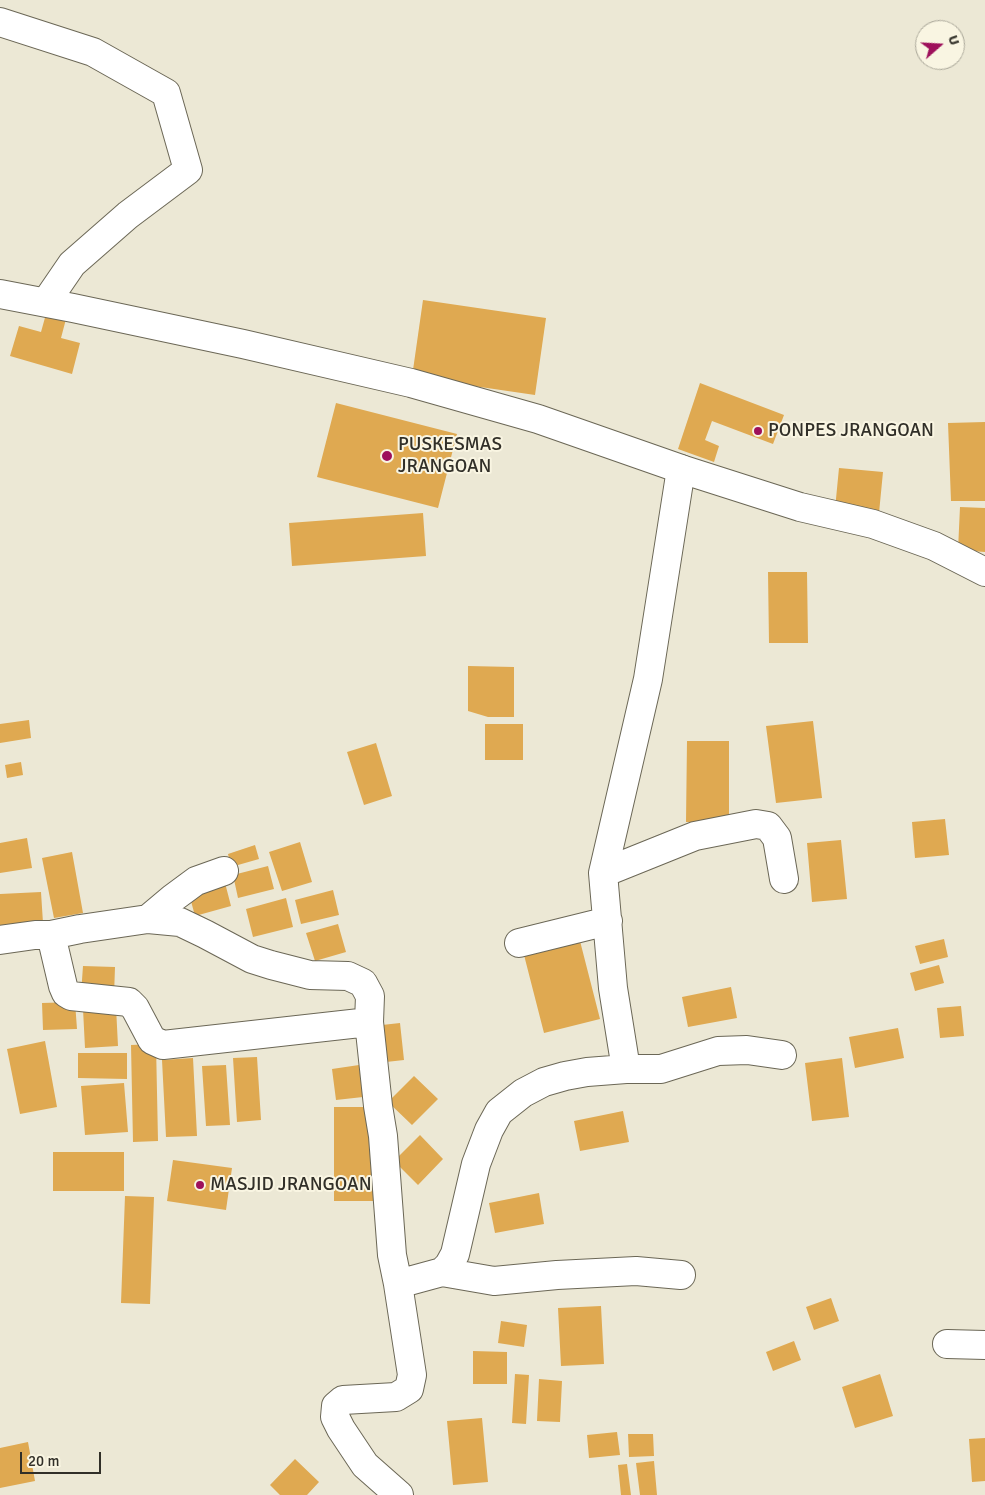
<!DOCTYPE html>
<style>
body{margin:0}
#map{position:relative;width:985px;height:1495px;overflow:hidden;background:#ece8d5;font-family:Signika,sans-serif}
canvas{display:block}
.north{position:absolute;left:915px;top:20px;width:50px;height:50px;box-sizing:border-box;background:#f9f5e2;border:1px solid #a9a698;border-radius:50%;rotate:71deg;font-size:14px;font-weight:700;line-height:20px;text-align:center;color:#312f28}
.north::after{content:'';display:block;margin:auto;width:18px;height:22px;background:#9e105b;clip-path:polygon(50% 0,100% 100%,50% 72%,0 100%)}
.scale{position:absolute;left:20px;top:1452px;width:81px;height:22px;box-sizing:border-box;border:2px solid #312f28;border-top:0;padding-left:6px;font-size:15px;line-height:18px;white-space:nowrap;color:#312f28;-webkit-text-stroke:4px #f9f5e2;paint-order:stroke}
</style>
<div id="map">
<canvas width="985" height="1495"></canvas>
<div class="north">U</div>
<div class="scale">20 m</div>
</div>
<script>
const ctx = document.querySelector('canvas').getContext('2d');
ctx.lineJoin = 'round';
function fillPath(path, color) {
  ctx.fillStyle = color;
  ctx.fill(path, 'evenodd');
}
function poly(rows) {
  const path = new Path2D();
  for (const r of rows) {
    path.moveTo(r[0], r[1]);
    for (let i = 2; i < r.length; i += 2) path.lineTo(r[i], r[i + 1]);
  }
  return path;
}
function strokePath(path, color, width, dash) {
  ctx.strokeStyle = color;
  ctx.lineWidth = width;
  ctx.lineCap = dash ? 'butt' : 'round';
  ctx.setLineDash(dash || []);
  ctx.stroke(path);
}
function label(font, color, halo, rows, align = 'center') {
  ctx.font = font + ' Signika,sans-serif';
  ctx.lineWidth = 4;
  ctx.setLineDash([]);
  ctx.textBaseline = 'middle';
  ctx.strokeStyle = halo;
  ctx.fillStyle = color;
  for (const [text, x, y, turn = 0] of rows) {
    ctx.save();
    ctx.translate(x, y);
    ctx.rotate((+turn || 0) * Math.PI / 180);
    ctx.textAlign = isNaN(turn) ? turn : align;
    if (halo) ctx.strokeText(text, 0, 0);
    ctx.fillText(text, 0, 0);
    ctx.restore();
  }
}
fillPath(poly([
 [423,300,546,318,535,395,412,377],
 [46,314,66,319,61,338,80,343,72,374,10,356,19,326,41,332],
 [700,383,784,415,773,444,712,421,705,440,719,446,714,462,678,449],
 [336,403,457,434,438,508,317,477],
 [985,422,985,501,951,501,948,423],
 [839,468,883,472,879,513,835,509],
 [960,507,985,508,985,552,958,550],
 [423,513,426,556,292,566,289,523],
 [768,572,807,572,808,643,769,643],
 [468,666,514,667,514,717,488,717,468,711],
 [29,720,31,738,0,743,0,724],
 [813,721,822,798,776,803,766,726],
 [485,724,523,724,523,760,485,760],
 [687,741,729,741,729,822,686,822],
 [376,743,392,796,364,805,347,752],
 [21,762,23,775,7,778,5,765],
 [945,819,949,855,915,858,912,822],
 [27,838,32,868,0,873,0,843],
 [841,840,847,899,812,902,807,843],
 [300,842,312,882,282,891,269,852],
 [255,845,259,859,231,867,228,854],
 [72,852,83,913,54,918,42,858],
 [268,866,274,889,238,898,233,875],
 [224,879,231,906,195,916,188,890],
 [333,890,339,915,301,924,295,900],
 [41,892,43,923,0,926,0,894],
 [286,898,293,927,253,937,246,909],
 [338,924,346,952,315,961,306,933],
 [944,939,948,957,920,964,915,946],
 [580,941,600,1019,544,1033,524,955],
 [939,965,944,983,915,991,910,973],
 [83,966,115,967,114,996,81,994],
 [731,987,737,1018,688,1027,682,997],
 [75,1002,77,1029,43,1030,42,1003],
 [961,1006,964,1036,940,1038,937,1008],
 [116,1007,118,1046,85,1048,83,1009],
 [400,1023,404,1060,377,1063,373,1026],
 [898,1028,904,1058,855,1068,849,1037],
 [45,1041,57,1107,20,1114,7,1049],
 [156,1044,158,1141,133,1142,131,1045],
 [78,1053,127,1053,127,1079,78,1078],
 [257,1057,261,1120,237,1122,233,1058],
 [193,1058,197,1136,166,1137,162,1060],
 [842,1058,849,1117,812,1121,805,1063],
 [226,1065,230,1125,206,1126,202,1066],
 [359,1065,363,1097,336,1100,332,1069],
 [414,1076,438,1099,412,1125,388,1102],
 [124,1083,128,1132,85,1135,81,1086],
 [334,1107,374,1107,374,1201,334,1201],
 [623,1111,629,1142,580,1151,574,1121],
 [420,1135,443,1159,418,1185,394,1161],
 [53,1152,124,1152,124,1191,53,1191],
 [173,1160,232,1168,226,1210,167,1201],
 [539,1193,544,1224,495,1233,489,1203],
 [125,1196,154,1197,150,1304,121,1303],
 [831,1298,839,1321,814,1330,806,1307],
 [601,1306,604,1364,561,1366,558,1308],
 [501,1321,527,1325,524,1347,498,1343],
 [794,1341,801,1360,773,1371,766,1352],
 [473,1351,507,1352,507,1384,473,1384],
 [515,1374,529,1375,526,1424,512,1423],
 [880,1374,893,1416,855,1428,842,1387],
 [539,1379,562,1381,560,1422,537,1421],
 [482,1418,488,1482,453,1485,447,1421],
 [617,1432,620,1455,589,1458,587,1435],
 [628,1434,653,1434,654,1456,629,1457],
 [985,1438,985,1481,972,1482,969,1439],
 [28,1442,35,1481,0,1488,0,1448],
 [295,1459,319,1482,307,1495,280,1495,270,1485],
 [654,1461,657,1495,640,1495,636,1463],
 [627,1464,631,1495,621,1495,618,1465]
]), '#dfa951');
const street = poly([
 [0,22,93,52,166,93,188,170,128,215,72,264,46,302],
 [603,873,695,836,756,824,768,826,777,838,784,879],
 [148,919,173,898,196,881,224,871],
 [51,935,63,986,66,993,71,996,129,1002,135,1008,152,1040,163,1045,369,1022],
 [0,940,35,935,51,935,80,929,148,919,180,922,205,934,252,959,271,965,310,975,348,976,363,983,370,996,369,1022,378,1106,383,1136,392,1255,398,1284],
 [519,943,608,921],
 [626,1069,613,988,603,873,648,679,681,469],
 [442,1272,494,1281,557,1275,636,1271,681,1275],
 [947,1344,985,1345],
 [399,1495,365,1465,341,1429,335,1417,336,1406,343,1400,396,1397,409,1389,412,1375,398,1284,442,1272,449,1265,455,1254,476,1164,489,1130,499,1112,523,1093,544,1082,565,1076,587,1072,626,1069,661,1069,718,1051,747,1050,782,1055]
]);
const secondary = poly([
 [0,294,73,308,243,344,411,383,538,419,681,469,800,507,873,524,934,546,985,572]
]);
strokePath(street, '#6b6756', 30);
strokePath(secondary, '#6b6756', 30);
strokePath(street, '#fff', 28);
strokePath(secondary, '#fff', 28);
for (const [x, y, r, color] of [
 [758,431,5,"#9e105b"],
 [387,456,6,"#9e105b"],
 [200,1185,5,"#9e105b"]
]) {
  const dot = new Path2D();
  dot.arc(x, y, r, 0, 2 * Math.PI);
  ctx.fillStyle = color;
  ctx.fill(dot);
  strokePath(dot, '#f9f5e2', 2);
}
label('19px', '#312f28', '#f9f5e2', [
 ["PONPES JRANGOAN",768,431],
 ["PUSKESMAS",398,445],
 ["JRANGOAN",398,467],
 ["MASJID JRANGOAN",210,1185]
], 'left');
</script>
